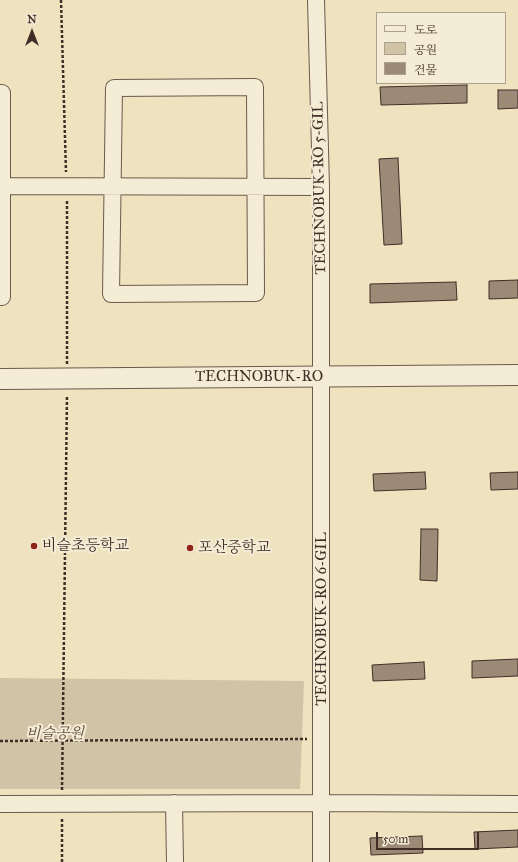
<!DOCTYPE html>
<meta charset="utf-8">
<style>
body{margin:0}
#map{position:relative;width:518px;height:862px;overflow:hidden;background:#eee2bf;font-family:"IM FELL Great Primer","Noto Serif KR",serif}
canvas{display:block}
.legend{position:absolute;left:376px;top:12px;width:130px;height:72px;box-sizing:border-box;background:#f4ecd5;border:1px solid #aca08f;margin:0;padding:5px 7px;list-style:none;font-size:12px;color:#412d26}
.legend li{display:flex;align-items:center;gap:8px;height:20px}
.legend b{width:20px;border:1px solid #aca08f}
.north{position:absolute;left:12px;top:12px;width:40px;height:40px;-webkit-text-stroke:3px #f4ecd5;paint-order:stroke;rotate:0deg;font-size:11px;font-weight:700;line-height:16px;text-align:center;color:#412d26}
.north::after{content:'';display:block;margin:auto;width:14px;height:18px;background:#412d26;clip-path:polygon(50% 0,100% 100%,50% 72%,0 100%)}
.scale{position:absolute;left:376px;top:832px;width:103px;height:18px;box-sizing:border-box;border:2px solid #412d26;border-top:0;padding-left:5px;font-size:12px;line-height:14px;white-space:nowrap;color:#412d26;-webkit-text-stroke:3px #f4ecd5;paint-order:stroke}
</style>
<div id="map">
<canvas width="518" height="862"></canvas>
<ul class="legend">
<li><b style="height:5px;background:#f4ecd5"></b>도로</li>
<li><b style="height:11px;background:#d1c3a5"></b>공원</li>
<li><b style="height:11px;background:#9b8b76"></b>건물</li>
</ul>
<div class="north">N</div>
<div class="scale">50 m</div>
</div>
<script>
const ctx = document.querySelector('canvas').getContext('2d');
ctx.lineJoin = 'round';
function fillPath(path, color) {
  ctx.fillStyle = color;
  ctx.fill(path, 'evenodd');
}
function poly(rows) {
  const path = new Path2D();
  for (const r of rows) {
    path.moveTo(r[0], r[1]);
    for (let i = 2; i < r.length; i += 2) path.lineTo(r[i], r[i + 1]);
  }
  return path;
}
function strokePath(path, color, width, dash) {
  ctx.strokeStyle = color;
  ctx.lineWidth = width;
  ctx.lineCap = dash ? 'butt' : 'round';
  ctx.setLineDash(dash || []);
  ctx.stroke(path);
}
function label(font, color, halo, rows, align = 'center') {
  ctx.font = font + ' "IM FELL Great Primer","Noto Serif KR",serif';
  ctx.lineWidth = 4;
  ctx.setLineDash([]);
  ctx.textBaseline = 'middle';
  ctx.strokeStyle = halo;
  ctx.fillStyle = color;
  for (const [text, x, y, turn = 0] of rows) {
    ctx.save();
    ctx.translate(x, y);
    ctx.rotate((+turn || 0) * Math.PI / 180);
    ctx.textAlign = isNaN(turn) ? turn : align;
    if (halo) ctx.strokeText(text, 0, 0);
    ctx.fillText(text, 0, 0);
    ctx.restore();
  }
}
fillPath(poly([
 [0,678,304,681,300,789,0,789]
]), '#d1c3a5');
const building = poly([
 [467,85,467,103,381,105,380,87,467,85],
 [498,90,518,90,518,108,498,109,498,90],
 [398,158,402,244,384,245,379,159,398,158],
 [518,280,518,298,489,299,489,281,518,280],
 [456,282,457,300,370,303,370,284,456,282],
 [425,472,426,489,374,491,373,474,425,472],
 [518,472,518,489,491,490,490,473,518,472],
 [421,529,438,529,437,581,420,580,421,529],
 [518,659,518,676,472,678,472,661,518,659],
 [424,662,425,679,373,681,372,665,424,662],
 [518,830,518,847,475,849,474,832,518,830],
 [422,836,423,853,371,855,370,838,422,836]
]);
fillPath(building, '#9b8b76');
strokePath(building, '#412d26', 1);
const minor = poly([
 [316,0,321,187,321,862],
 [255,87,256,293,111,294,114,88,255,87],
 [0,93,2,93,2,297,0,297],
 [0,186,321,187],
 [174,803,175,862],
 [0,804,321,803,518,804]
]);
const tertiary = poly([
 [0,379,518,375]
]);
strokePath(minor, '#6c5a4c', 18);
strokePath(tertiary, '#6c5a4c', 22);
strokePath(poly([
 [61,0,66,172],
 [67,201,67,364],
 [0,741,307,739],
 [62,790,67,395],
 [62,819,62,862]
]), '#412d26', 2.5, [3, 2]);
strokePath(minor, '#f4ecd5', 16);
strokePath(tertiary, '#f4ecd5', 20);
for (const [x, y, r, color] of [
 [34,546,4,"#8f2418"],
 [190,548,4,"#8f2418"]
]) {
  const dot = new Path2D();
  dot.arc(x, y, r, 0, 2 * Math.PI);
  ctx.fillStyle = color;
  ctx.fill(dot);
  strokePath(dot, '#f4ecd5', 1.5);
}
label('15px', '#412d26', '#f4ecd5', [
 ["TECHNOBUK-RO 5-GIL",320,188,-91],
 ["TECHNOBUK-RO",259,377],
 ["TECHNOBUK-RO 6-GIL",322,619,-90]
]);
label('15px', '#412d26', '#f4ecd5', [
 ["비슬초등학교",42,546],
 ["포산중학교",198,548]
], 'left');
label('italic 15px', '#5e4b3f', '#f4ecd5', [
 ["비슬공원",55,734]
]);
</script>
